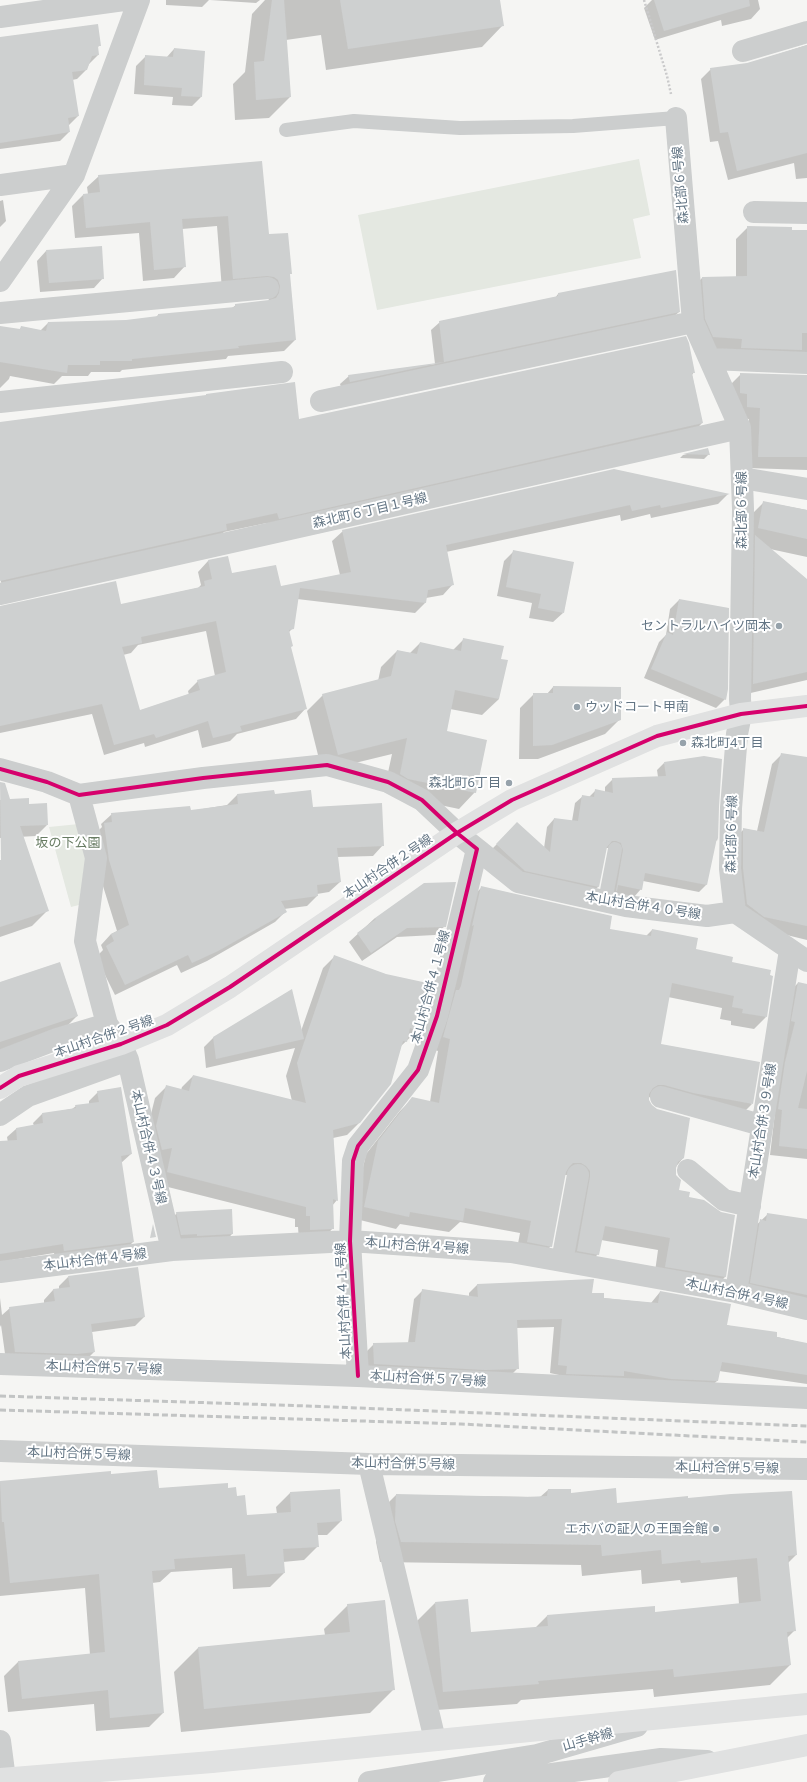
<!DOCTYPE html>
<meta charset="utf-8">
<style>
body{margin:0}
canvas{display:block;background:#f5f5f3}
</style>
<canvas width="807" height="1782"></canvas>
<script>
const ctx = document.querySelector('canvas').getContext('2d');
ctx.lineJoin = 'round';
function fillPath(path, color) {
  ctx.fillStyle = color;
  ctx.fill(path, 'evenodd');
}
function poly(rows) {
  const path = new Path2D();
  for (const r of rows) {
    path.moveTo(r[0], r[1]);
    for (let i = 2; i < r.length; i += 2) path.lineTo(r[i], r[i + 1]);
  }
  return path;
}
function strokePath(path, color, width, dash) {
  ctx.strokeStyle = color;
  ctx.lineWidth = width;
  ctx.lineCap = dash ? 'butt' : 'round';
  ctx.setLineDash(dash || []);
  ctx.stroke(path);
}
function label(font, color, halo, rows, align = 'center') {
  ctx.font = font + ' "Noto Sans","Noto Sans JP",sans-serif';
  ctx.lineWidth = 4;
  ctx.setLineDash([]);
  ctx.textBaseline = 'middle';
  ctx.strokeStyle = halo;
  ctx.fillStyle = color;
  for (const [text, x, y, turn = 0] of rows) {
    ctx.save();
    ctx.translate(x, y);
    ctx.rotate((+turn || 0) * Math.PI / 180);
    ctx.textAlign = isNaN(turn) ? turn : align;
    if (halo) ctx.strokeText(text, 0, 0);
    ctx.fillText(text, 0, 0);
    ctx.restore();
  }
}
fillPath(poly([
 [639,159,650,215,633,219,641,258,377,310,358,215],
 [79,824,86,856,79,905,71,907,49,827]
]), '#e4e8e1');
fillPath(poly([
 [166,0,209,0,202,7,166,5],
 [210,0,260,0,256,3],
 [265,0,499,0,503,25,482,47,326,70,321,35,286,40,290,97,269,118,235,120,233,84,245,72,252,14],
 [652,0,758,0,760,9,751,19,722,26,721,20,655,40,644,8],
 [0,38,100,45,97,48,98,55,89,64,86,70,77,79,72,80,78,116,69,125,69,132,60,141,0,149],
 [807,45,807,178,796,179,794,163,728,180,718,141,710,142,701,79,711,69,747,64],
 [174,49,201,97,192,106,172,105,173,97,134,94,136,66,146,56,166,58],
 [261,162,268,235,290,274,289,275,295,340,284,351,228,356,226,359,122,370,120,372,91,372,88,376,62,376,54,384,10,376,9,379,0,388,0,327,18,330,21,328,40,331,48,323,126,321,155,318,158,315,232,308,236,305,269,301,267,292,222,290,217,226,182,229,185,266,174,278,143,281,139,233,75,238,72,206,84,194,88,194,87,187,99,176],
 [3,200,6,221,0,227,0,201],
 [748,227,807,231,807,368,702,348,691,289,702,278,736,278,736,239],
 [46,251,103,278,94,288,40,292,37,261],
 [558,294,679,312,670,320,342,390,340,384,349,376,435,364,431,330,440,322,555,298],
 [694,372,692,375,702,423,692,434,268,528,267,523,224,532,216,540,3,588,0,579,0,423,299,420],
 [741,374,807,376,807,470,747,468,749,419,736,418,730,385],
 [707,449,709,454,704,459,680,458,683,455],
 [728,494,718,504,651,518,650,514,621,521,620,515,446,552,453,584,443,595,426,598,425,603,415,613,297,599,293,628,289,632,290,647,306,708,296,719,237,734,230,741,202,748,198,730,145,747,144,743,104,755,92,714,0,733,0,619,120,605,198,588,201,585,198,572,208,561,227,557,231,574,280,587,340,575,332,541,343,531],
 [206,631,215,676,198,681,188,691,189,695,139,711,123,655,131,653,138,645],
 [764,502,807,510,807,557,770,549,807,581,807,680,742,695,753,513],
 [514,551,563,613,553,622,529,618,532,603,497,596,504,561],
 [679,600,725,699,716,708,644,678,659,642,666,635,670,609],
 [464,639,500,660,499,699,482,715,450,709,445,732,475,792,459,809,392,795,384,791,392,754,322,771,307,711,323,695,378,681,381,667,397,651,410,653,420,643,453,650],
 [553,687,620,719,605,734,538,759,519,759,520,708,534,694,547,694],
 [782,754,807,758,807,940,754,927,738,915,734,839,744,829,757,831,772,764],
 [664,763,718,807,717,840,715,842,706,885,699,892,643,881,641,889,634,897,608,898,609,848,606,848,598,887,590,894,517,878,489,852,510,831,544,848,547,827,554,819,572,821,575,803,583,796,589,797,596,790,605,792,605,787,613,779,658,777,657,770],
 [237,795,274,796,312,808,383,845,373,856,337,857,340,882,329,892,317,894,317,896,307,906,284,909,286,911,275,922,207,961,181,973,177,965,115,995,96,957,103,950,101,945,111,934,117,931,98,870,94,835,102,827,101,824,112,814,190,811,227,805],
 [28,799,28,805,47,825,36,836,0,838,0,800],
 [0,861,48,910,32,926,0,937],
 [481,888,609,930,646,936,652,930,695,950,730,963,766,1017,754,1029,731,1025,731,1021,720,1019,722,1008,668,997,660,1045,752,1104,740,1116,648,1097,648,1100,683,1158,675,1168,678,1191,688,1198,720,1213,734,1216,725,1277,713,1289,654,1279,658,1250,601,1240,598,1254,586,1267,565,1263,568,1175,564,1175,551,1246,539,1258,516,1254,520,1233,460,1222,449,1232,400,1224,396,1229,352,1218,366,1154,400,1111,413,1098,430,1102,438,1051,431,1049,469,900],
 [375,918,445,926,435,935,397,937,362,961,349,942],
 [334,957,418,1030,400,1047,359,1123,347,1135,333,1138,337,1200,332,1206,333,1228,322,1240,299,1241,298,1227,295,1227,295,1219,156,1184,145,1138,155,1098,166,1087,181,1090,182,1087,193,1076,292,1101,286,1076,295,1048,206,1068,204,1047,213,1038,301,1031,323,968],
 [0,983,77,1016,61,1032,0,1052],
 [798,983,807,985,807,1159,770,1155,789,992],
 [98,1092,131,1154,121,1163,133,1242,124,1251,55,1260,54,1253,0,1262,0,1144,8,1143,7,1137,16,1129,34,1126,33,1123,42,1114,72,1109,76,1106,89,1104,89,1101],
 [177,1213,232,1234,223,1244,172,1244,167,1223],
 [768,1214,807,1220,807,1310,742,1291,752,1229],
 [68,1277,144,1317,135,1326,92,1332,94,1352,85,1361,6,1361,1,1325,0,1327,0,1298,2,1315,10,1308,44,1304,44,1300,53,1290,59,1289,59,1286],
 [477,1285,590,1294,603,1298,651,1303,660,1292,726,1325,807,1344,807,1384,719,1371,717,1381,708,1389,558,1382,559,1375,550,1373,554,1327,516,1328,518,1368,509,1377,366,1372,365,1353,374,1344,408,1343,414,1299,423,1290,469,1297,469,1293],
 [110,1472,111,1475,158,1489,227,1489,236,1497,246,1516,277,1514,276,1507,290,1493,341,1521,327,1535,317,1535,318,1546,304,1560,283,1562,284,1573,270,1587,233,1589,232,1568,171,1572,160,1582,152,1583,163,1713,149,1727,96,1731,94,1704,8,1712,4,1676,18,1662,90,1655,85,1588,0,1596,0,1482],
 [548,1490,616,1504,687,1500,796,1555,788,1563,795,1630,787,1638,790,1665,770,1685,654,1697,653,1689,521,1700,517,1704,423,1711,415,1623,435,1603,471,1633,535,1628,547,1616,654,1613,739,1604,737,1577,681,1583,680,1580,642,1584,641,1570,582,1576,581,1565,380,1562,376,1542,376,1515,396,1495,540,1497],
 [348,1605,394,1689,370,1713,181,1732,174,1672,198,1648,325,1635,324,1629]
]), '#0003');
fillPath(poly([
 [272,0,284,0,291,97,256,100,254,62,264,61],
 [340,0,500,0,504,26,348,49],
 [654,0,749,0,750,6,664,31],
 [98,24,101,46,98,46,99,55,92,56,87,70,72,72,79,116,68,118,70,132,0,143,0,37],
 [807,45,807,153,737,171,728,132,720,133,710,68,747,63],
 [174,48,205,51,202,97,181,96,182,88,144,85,145,55,173,57],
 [262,161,269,234,288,233,292,274,290,274,296,340,238,346,239,348,132,359,132,361,100,361,100,365,68,365,67,373,0,362,0,326,20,329,21,326,46,331,48,322,126,320,158,316,158,314,235,307,235,304,269,300,276,298,279,293,280,286,278,280,274,277,267,276,233,279,228,216,182,219,186,267,154,270,150,222,86,228,83,194,100,192,98,175],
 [747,226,792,227,792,230,807,230,807,333,802,333,802,350,741,348,742,339,713,337,705,319,702,277,747,276],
 [102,246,104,279,49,283,46,250],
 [676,270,680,312,350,382,348,375,444,362,439,321,558,296,558,293],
 [686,336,689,343,695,373,692,373,703,423,279,519,277,513,226,524,227,530,0,581,0,422,206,395,206,394,295,382,299,419],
 [740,373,807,375,807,457,758,457,760,408,747,407,747,394,740,393],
 [708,448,710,455,683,454],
 [614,469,730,494,661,508,660,505,632,511,630,505,446,545,454,585,428,590,426,603,300,588,294,629,289,630,293,646,291,647,307,709,240,726,242,731,213,738,208,721,156,738,154,734,114,745,102,704,0,726,0,606,116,581,121,604,205,586,204,581,212,579,208,560,228,556,232,573,276,565,281,586,351,572,342,530],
 [216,621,226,672,197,680,200,690,140,710,122,647,142,643,141,637],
 [763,501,807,510,807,539,758,528],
 [755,535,807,579,807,672,753,684],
 [513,550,574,562,564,613,538,608,541,594,506,587],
 [679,599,729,608,728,689,726,700,651,669,667,632,673,635],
 [463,638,504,646,501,659,508,660,499,699,455,690,447,731,487,740,476,793,408,779,400,774,407,738,338,755,322,694,391,676,397,650,417,654,420,642,461,651],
 [553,686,621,687,621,720,552,745,533,746,533,693,553,693],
 [781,753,807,757,807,926,764,917,747,904,743,868,743,828,764,832],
 [704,756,722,759,719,807,718,841,717,838,707,885,645,873,642,890,618,885,617,891,616,891,623,850,621,843,616,841,612,841,607,847,599,887,525,871,496,844,517,822,550,852,554,818,578,821,582,795,594,797,595,789,613,793,612,778,666,776,664,762],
 [0,782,5,783,10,799,29,798,29,804,47,803,48,825,20,826,49,911,0,927,0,860,1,860],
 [274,790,275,794,311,790,313,807,382,803,384,846,337,848,341,882,317,885,318,896,281,901,287,912,218,951,192,963,188,955,125,985,106,946,114,941,111,934,129,925,109,860,104,823,112,822,111,813,190,806,191,810,238,804,237,794],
 [456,882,446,927,407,928,371,953,357,933,376,919,375,918,424,883],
 [481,886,612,916,610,929,651,936,652,929,698,938,696,949,733,957,732,962,771,970,770,975,773,976,767,1017,742,1013,743,1009,732,1007,734,996,672,983,661,1044,760,1062,753,1104,693,1093,664,1085,658,1085,653,1088,649,1094,649,1100,652,1105,657,1109,690,1118,684,1158,678,1162,676,1168,676,1175,681,1180,679,1190,690,1192,689,1197,704,1200,721,1212,735,1215,726,1277,665,1267,670,1238,605,1226,599,1255,577,1251,590,1177,590,1171,586,1166,581,1163,573,1163,569,1167,566,1172,552,1247,527,1242,531,1221,465,1208,463,1221,410,1212,409,1217,364,1207,378,1141,412,1097,439,1103,450,1039,443,1037,456,990,459,990,461,986,474,925,472,926],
 [334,955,386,974,432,984,419,1031,410,1028,407,1042,403,1041,391,1084,360,1123,333,1130,338,1201,333,1199,334,1229,310,1230,310,1216,306,1216,306,1207,167,1172,172,1148,162,1150,156,1126,166,1085,189,1091,193,1075,306,1103,297,1063],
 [60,962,78,1016,0,1042,0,982],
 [798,982,807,984,807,1071,798,1108,807,1109,807,1149,779,1146,782,1110,778,1109,785,1062,795,1022,791,1021],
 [292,989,304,1039,216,1059,213,1037],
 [121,1087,132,1154,121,1156,134,1242,64,1251,63,1244,0,1254,0,1141,17,1140,16,1128,43,1123,42,1113,76,1108,75,1105,99,1102,97,1091],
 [232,1209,233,1234,197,1236,197,1234,181,1235,176,1212],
 [767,1213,807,1219,807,1295,750,1283,760,1219,766,1221],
 [153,1224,156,1237,150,1238],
 [138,1267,145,1317,91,1324,95,1352,77,1354,15,1352,9,1307,55,1301,53,1289,70,1287,68,1276],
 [594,1279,592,1293,604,1293,604,1298,658,1303,660,1291,731,1304,727,1325,777,1332,777,1337,807,1343,807,1375,722,1362,718,1381,671,1379,624,1371,624,1376,566,1374,567,1366,558,1365,562,1319,517,1320,519,1369,485,1370,374,1364,373,1343,415,1342,422,1289,478,1297,477,1284],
 [157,1470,159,1488,228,1483,228,1488,236,1487,237,1496,245,1495,247,1515,291,1512,290,1492,340,1489,342,1521,317,1523,319,1547,283,1549,285,1573,247,1576,245,1554,174,1559,175,1569,152,1571,164,1713,110,1718,108,1690,22,1699,18,1661,105,1652,99,1574,10,1583,4,1522,2,1522,0,1481,111,1471,111,1474],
 [616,1488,617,1503,688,1496,688,1498,731,1494,792,1491,797,1555,788,1556,796,1631,787,1632,791,1665,674,1677,673,1669,538,1681,539,1684,443,1692,435,1602,468,1599,471,1632,548,1626,547,1615,655,1606,655,1612,761,1601,757,1558,701,1563,700,1560,662,1564,661,1550,602,1556,601,1545,401,1542,395,1521,396,1494,527,1497,547,1496,548,1489,571,1489,571,1493],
 [385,1600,395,1690,204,1709,198,1647,350,1632,347,1604]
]), '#ced0d0');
strokePath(poly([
 [644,0,667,76,671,94]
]), '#cacacb', 2.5, [2, 2]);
strokePath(poly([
 [286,130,354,121,460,128,573,126,676,118],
 [605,901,615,849]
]), '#cccece', 14);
strokePath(poly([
 [0,17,124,0],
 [743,51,807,32],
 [676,118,693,322,740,428,743,509,740,699,741,714,737,734,731,808,730,869,735,912],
 [0,185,74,175],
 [754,212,807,213],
 [0,281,74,175,139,0],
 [0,313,268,288],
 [710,359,807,363],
 [321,401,693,322],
 [0,402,282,372],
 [742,478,807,489],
 [0,594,740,428],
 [0,769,47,782,79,795,203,778,327,765,388,782,422,800,457,833,477,849,437,1016,418,1070,358,1146,353,1161,350,1241,358,1376],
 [79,795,96,858,85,941,107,1024,121,1044,128,1060,172,1250],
 [477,849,518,882,626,906,707,916,735,912,807,961],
 [0,1061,57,1039,107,1024],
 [661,1097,761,1125],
 [0,1115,28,1096,128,1060],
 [688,1170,724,1200,750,1206],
 [562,1261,578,1175],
 [0,1272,172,1250,350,1241,511,1252,736,1292,807,1309],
 [736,1292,790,950],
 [0,1364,358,1376,807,1398],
 [0,1451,369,1464,806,1469],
 [369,1464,435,1740],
 [0,1741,5,1779],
 [369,1782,537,1755,637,1726],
 [494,1782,661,1759,707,1761]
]), '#cccece', 22);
strokePath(poly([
 [0,1088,19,1076,121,1044,167,1025,230,987,457,833,512,800,657,736,741,714,807,706],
 [0,1779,212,1762,807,1704],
 [619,1782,807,1745]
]), '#e0e1e1', 22);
strokePath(poly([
 [0,1396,308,1406,807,1426],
 [0,1410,461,1424,807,1442]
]), '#c2c4c4', 3, [6, 3]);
strokePath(poly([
 [0,769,47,782,79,795,203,778,327,765,388,782,422,800,457,833,477,849,437,1016,418,1070,358,1146,353,1161,350,1241,358,1376],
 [0,1088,19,1076,121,1044,167,1025,230,987,457,833,512,800,657,736,741,714,807,706]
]), '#d6006c', 4);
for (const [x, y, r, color] of [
 [779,626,4,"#96a2ab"],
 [577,707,4,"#96a2ab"],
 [683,743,4,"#96a2ab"],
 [509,783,4,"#96a2ab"],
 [716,1529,4,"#96a2ab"]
]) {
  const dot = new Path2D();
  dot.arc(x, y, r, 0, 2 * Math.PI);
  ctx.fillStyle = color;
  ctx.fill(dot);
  strokePath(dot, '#fff', 1.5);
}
label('13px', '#637584', '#fff', [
 ["森北部６号線",681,185,-95],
 ["森北部６号線",742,510,-90],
 ["森北町６丁目１号線",370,511,-13],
 ["森北部６号線",732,834,-89],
 ["本山村合併２号線",388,867,-34],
 ["本山村合併４０号線",643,906,9],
 ["本山村合併４１号線",431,987,-75],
 ["本山村合併２号線",104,1037,-19],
 ["本山村合併３９号線",763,1121,-81],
 ["本山村合併４３号線",148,1147,77],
 ["本山村合併４号線",417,1246,4],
 ["本山村合併４号線",95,1260,-7],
 ["本山村合併４号線",737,1294,12],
 ["本山村合併４１号線",344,1301,-93],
 ["本山村合併５７号線",104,1368,2],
 ["本山村合併５７号線",428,1379,3],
 ["本山村合併５号線",79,1454,2],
 ["本山村合併５号線",403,1464,1],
 ["本山村合併５号線",727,1468,1],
 ["山手幹線",588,1740,-16]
]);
label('13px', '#637584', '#fff', [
 ["セントラルハイツ岡本",771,626],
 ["ウッドコート甲南",585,707,"left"],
 ["森北町4丁目",691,743,"left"],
 ["森北町6丁目",501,783],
 ["エホバの証人の王国会館",708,1529]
], 'right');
label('13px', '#677b62', '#fff', [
 ["坂の下公園",68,843]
]);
</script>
